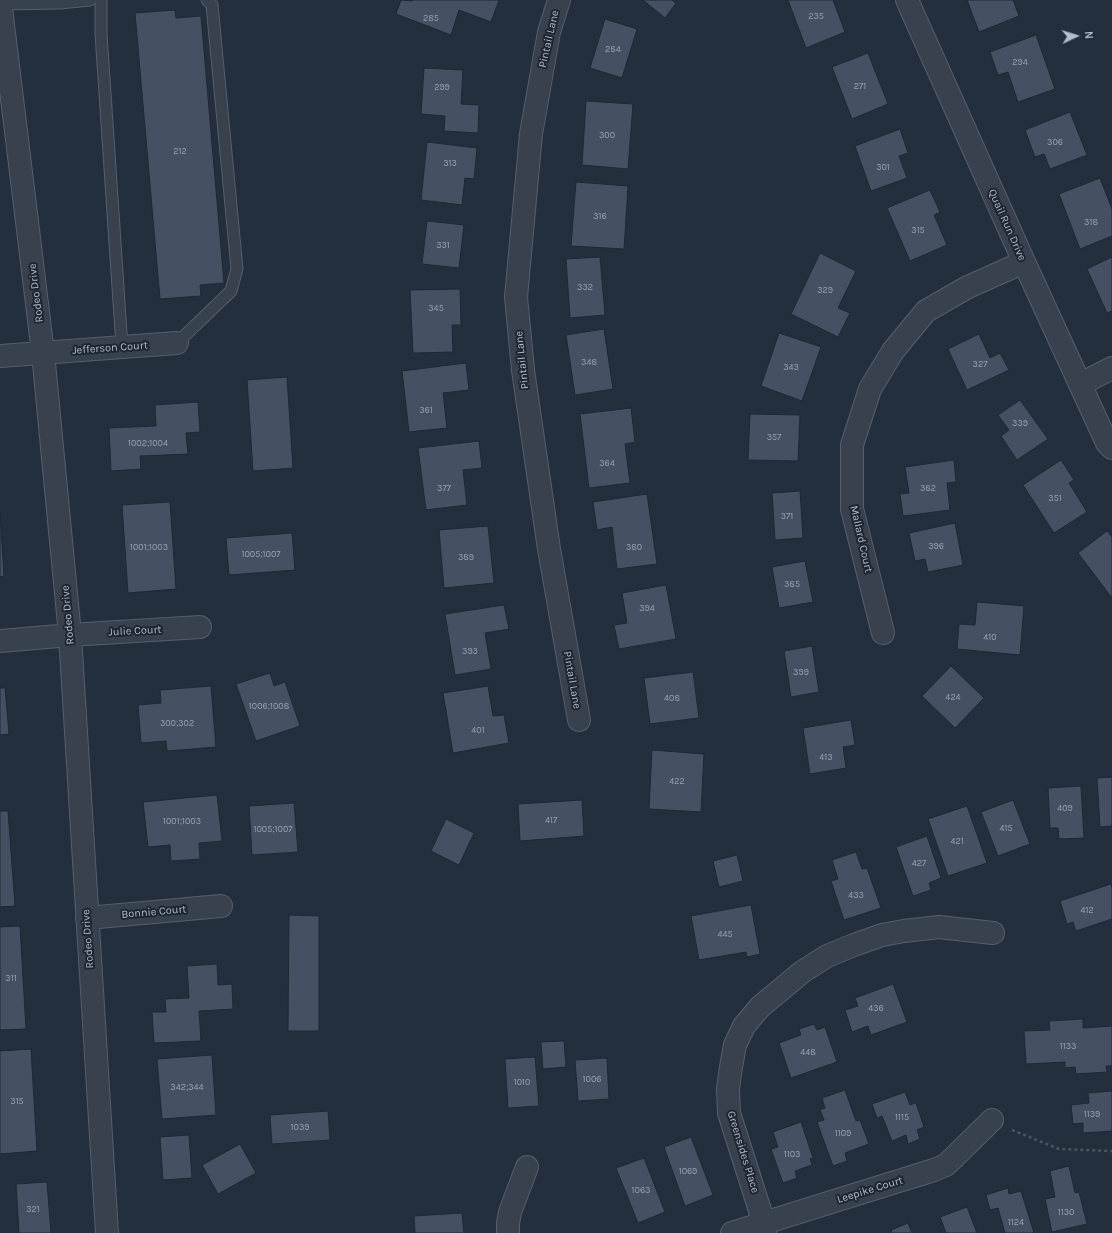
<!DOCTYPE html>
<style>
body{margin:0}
#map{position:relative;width:1112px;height:1233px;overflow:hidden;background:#242f3e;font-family:Karla,sans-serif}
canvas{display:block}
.north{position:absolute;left:1056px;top:16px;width:40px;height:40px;-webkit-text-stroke:3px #1d2633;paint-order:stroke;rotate:86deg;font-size:11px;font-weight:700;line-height:16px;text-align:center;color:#b4bcc9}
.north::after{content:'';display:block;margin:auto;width:14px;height:18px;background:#b4bcc9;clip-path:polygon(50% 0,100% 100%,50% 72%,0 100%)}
</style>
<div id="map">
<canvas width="1112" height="1233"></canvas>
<div class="north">N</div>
</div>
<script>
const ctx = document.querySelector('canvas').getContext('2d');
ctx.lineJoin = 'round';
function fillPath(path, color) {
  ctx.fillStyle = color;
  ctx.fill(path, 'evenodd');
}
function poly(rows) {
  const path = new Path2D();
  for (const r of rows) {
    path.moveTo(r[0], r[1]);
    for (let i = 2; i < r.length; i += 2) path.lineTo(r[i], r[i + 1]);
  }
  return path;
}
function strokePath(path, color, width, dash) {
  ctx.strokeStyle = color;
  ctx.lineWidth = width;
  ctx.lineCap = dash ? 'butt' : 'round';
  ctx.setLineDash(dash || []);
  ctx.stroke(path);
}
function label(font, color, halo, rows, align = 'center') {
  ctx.font = font + ' Karla,sans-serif';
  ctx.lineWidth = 4;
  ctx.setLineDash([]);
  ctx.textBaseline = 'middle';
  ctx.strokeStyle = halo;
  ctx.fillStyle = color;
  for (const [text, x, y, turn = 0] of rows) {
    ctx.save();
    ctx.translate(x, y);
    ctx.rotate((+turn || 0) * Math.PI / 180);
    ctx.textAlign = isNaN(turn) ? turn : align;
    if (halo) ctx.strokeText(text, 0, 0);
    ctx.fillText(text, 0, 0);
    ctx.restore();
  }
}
const building = poly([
 [401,0,412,1,413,0,499,0,491,22,459,10,451,35,396,14,401,0],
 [643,0,672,0,676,3,665,18,643,0],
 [788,0,833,0,845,32,806,48,788,0],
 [967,0,1013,0,1019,16,979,32,967,0],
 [175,10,176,18,201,16,224,283,200,285,201,296,160,299,135,13,175,10],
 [605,19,637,29,622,78,590,68,605,19],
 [1036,35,1055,89,1018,102,1008,72,998,75,990,52,1036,35],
 [868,53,888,104,852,119,832,67,868,53],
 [424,68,463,70,461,104,479,105,478,133,444,131,445,116,421,114,424,68],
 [586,101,633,104,628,169,582,165,586,101],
 [1070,112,1087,155,1050,169,1044,154,1035,157,1025,130,1070,112],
 [900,129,908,153,899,156,907,178,871,191,855,146,900,129],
 [427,142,477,148,474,179,465,178,462,205,421,200,427,142],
 [1100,178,1112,209,1112,236,1080,249,1059,194,1100,178],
 [576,182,628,186,624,249,571,246,576,182],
 [930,190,940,212,934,215,947,245,910,261,887,208,930,190],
 [427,221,464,225,459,268,422,264,427,221],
 [820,253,856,271,838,308,850,313,838,337,791,314,820,253],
 [600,257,605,315,570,318,566,259,600,257],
 [1112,257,1112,311,1107,313,1087,269,1112,257],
 [460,289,461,325,452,325,453,352,413,353,410,290,460,289],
 [604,329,613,389,575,395,566,335,604,329],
 [779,333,821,347,802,401,761,386,779,333],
 [979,334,990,358,1000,353,1009,370,967,390,948,349,979,334],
 [466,363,469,390,443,393,447,428,409,432,402,371,466,363],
 [287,377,293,468,253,471,247,380,287,377],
 [1020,400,1048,439,1017,460,1001,436,1009,430,998,415,1020,400],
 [198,402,200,432,186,433,188,454,140,456,141,469,111,471,109,428,156,426,155,405,198,402],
 [631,408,635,442,625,444,630,483,589,488,580,414,631,408],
 [750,414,800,415,798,461,748,460,750,414],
 [479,441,482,468,463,470,467,505,426,510,418,448,479,441],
 [954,460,956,482,947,483,950,510,903,516,900,494,909,493,905,467,954,460],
 [1061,460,1074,480,1069,483,1087,512,1054,533,1023,485,1061,460],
 [800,491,803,538,775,540,772,493,800,491],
 [647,494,657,564,617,569,612,527,597,530,593,502,647,494],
 [170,502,176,589,128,593,122,505,170,502],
 [0,513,4,576,0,577,0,513],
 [955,523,963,565,928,572,925,559,915,561,909,533,955,523],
 [488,526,494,583,444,588,439,530,488,526],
 [1107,531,1112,537,1112,598,1078,553,1107,531],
 [292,533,295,570,229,575,226,538,292,533],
 [805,561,813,602,779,608,772,567,805,561],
 [666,585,676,639,619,649,614,625,627,623,622,593,666,585],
 [977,602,1024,606,1020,655,957,649,959,624,975,625,977,602],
 [504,605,509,629,485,633,491,669,455,675,445,614,504,605],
 [812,646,819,692,791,697,784,651,812,646],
 [951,666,984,698,955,728,922,696,951,666],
 [693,672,699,718,650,724,644,678,693,672],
 [270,673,274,686,285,682,300,726,256,741,236,684,270,673],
 [211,686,216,747,167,751,166,741,141,743,138,705,161,703,160,690,211,686],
 [488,686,493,716,504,715,509,743,453,753,443,693,488,686],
 [0,688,5,688,9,734,0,735,0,688],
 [851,720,855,745,843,747,846,768,810,774,803,728,851,720],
 [652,750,704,754,701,812,649,809,652,750],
 [1112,777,1112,826,1100,827,1097,778,1112,777],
 [1081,786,1084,838,1059,839,1058,828,1050,828,1048,788,1081,786],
 [217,795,222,841,199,843,200,859,171,861,170,845,148,847,143,802,217,795],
 [582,800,584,836,520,841,518,804,582,800],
 [1013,800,1030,844,998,856,981,812,1013,800],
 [294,803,298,852,252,855,249,806,294,803],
 [967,806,987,863,948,876,928,819,967,806],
 [0,811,8,811,15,906,0,907,0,811],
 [446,819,474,833,459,865,431,851,446,819],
 [927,836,941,878,929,883,931,890,913,896,896,847,927,836],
 [856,852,862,869,867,868,881,908,844,920,831,881,838,879,832,860,856,852],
 [737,855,743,881,719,887,713,861,737,855],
 [1111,884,1112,888,1112,919,1076,931,1073,922,1067,924,1060,901,1111,884],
 [751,905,760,954,747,957,746,952,699,960,691,916,751,905],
 [289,915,319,916,319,1031,288,1031,289,915],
 [20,926,26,1029,0,1030,0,927,20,926],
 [217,964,218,985,232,984,233,1009,199,1011,201,1041,154,1043,152,1012,166,1012,165,999,189,998,187,966,217,964],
 [893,984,907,1022,871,1035,868,1026,852,1032,845,1010,858,1006,855,998,893,984],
 [1083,1019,1083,1028,1112,1026,1112,1066,1106,1066,1107,1072,1076,1074,1075,1067,1065,1068,1065,1062,1026,1064,1024,1031,1050,1030,1049,1021,1083,1019],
 [814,1024,817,1030,825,1027,837,1062,791,1078,779,1043,801,1035,799,1029,814,1024],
 [564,1041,566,1067,543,1069,541,1042,564,1041],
 [31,1049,37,1151,0,1154,0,1051,31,1049],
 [212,1055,216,1115,162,1119,157,1059,212,1055],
 [535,1057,539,1106,508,1108,505,1059,535,1057],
 [607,1058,609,1099,578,1101,575,1060,607,1058],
 [845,1090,856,1121,860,1120,869,1144,845,1153,847,1161,833,1166,817,1122,824,1120,820,1110,825,1108,822,1098,845,1090],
 [1112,1091,1112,1131,1083,1133,1083,1123,1073,1124,1071,1105,1089,1103,1088,1093,1112,1091],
 [905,1092,910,1105,916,1103,924,1127,917,1130,920,1139,908,1144,906,1135,892,1141,882,1116,877,1118,872,1104,905,1092],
 [328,1111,330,1140,272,1144,270,1115,328,1111],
 [801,1122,813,1158,810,1159,812,1165,795,1171,797,1178,783,1183,771,1149,778,1147,773,1132,801,1122],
 [189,1135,192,1178,163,1180,160,1137,189,1135],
 [691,1137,713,1195,685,1206,664,1147,691,1137],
 [240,1144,256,1173,218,1194,202,1165,240,1144],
 [644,1158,665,1212,638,1223,616,1168,644,1158],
 [1069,1166,1075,1193,1079,1192,1087,1224,1052,1232,1045,1199,1055,1197,1050,1171,1069,1166],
 [47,1182,51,1233,17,1233,19,1233,16,1184,47,1182],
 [1008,1188,1009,1194,1021,1191,1034,1233,1005,1233,998,1208,990,1210,986,1195,1008,1188],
 [967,1207,977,1233,946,1233,940,1217,967,1207],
 [462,1213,464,1233,415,1233,414,1216,462,1213],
 [908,1223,912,1233,892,1233,891,1230,908,1223]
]);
fillPath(building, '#455162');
strokePath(building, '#1f2835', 1);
const lane = poly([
 [101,0,101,34,122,347],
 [1,4,60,3,90,0],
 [177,343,231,291,237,269,212,5,207,0]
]);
const street = poly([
 [0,0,43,353,70,635,107,1233],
 [559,0,549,32,531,134,516,297,523,370,549,549,579,720],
 [907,0,1024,262,1107,443,1112,448],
 [0,356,177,343],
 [1081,384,1112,368],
 [883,633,852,509,852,445,870,389,893,351,926,311,968,287,1024,262],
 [0,641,70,635,200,627],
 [87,918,221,906],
 [508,1233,508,1223,510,1212,527,1167],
 [732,1233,934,1170,946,1165,992,1120],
 [765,1233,764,1223,729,1113,728,1089,731,1067,735,1045,744,1026,760,1007,802,972,827,956,854,945,882,935,904,931,939,927,993,933]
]);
strokePath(lane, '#565f6c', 13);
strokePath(street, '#565f6c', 24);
strokePath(poly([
 [1012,1130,1059,1149,1112,1151]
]), '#44595c', 2.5, [3, 3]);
strokePath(lane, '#38414e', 11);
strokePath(street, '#38414e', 22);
label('9px', '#98a1af', null, [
 ["235",816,16],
 ["285",431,18],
 ["284",613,49],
 ["294",1020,62],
 ["271",860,86],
 ["299",442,87],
 ["300",607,135],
 ["306",1055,142],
 ["212",180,151],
 ["313",450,163],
 ["301",883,167],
 ["316",600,216],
 ["318",1091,222],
 ["315",918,230],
 ["331",443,245],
 ["332",585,287],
 ["329",825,290],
 ["345",436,308],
 ["348",589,362],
 ["327",980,364],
 ["343",791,367],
 ["361",426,410],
 ["339",1020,423],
 ["357",774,437],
 ["1002;1004",148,443],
 ["364",607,463],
 ["377",444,488],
 ["382",928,488],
 ["351",1055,498],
 ["371",787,516],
 ["396",936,546],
 ["1001;1003",149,547],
 ["380",634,547],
 ["1005;1007",261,554],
 ["389",466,557],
 ["385",792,584],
 ["394",647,608],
 ["410",990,637],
 ["393",470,651],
 ["399",801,672],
 ["424",953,697],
 ["408",672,698],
 ["1006;1008",269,706],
 ["300;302",177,723],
 ["401",478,730],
 ["413",826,757],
 ["422",677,781],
 ["409",1065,808],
 ["417",551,820],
 ["1001;1003",182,821],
 ["415",1006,828],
 ["1005;1007",273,829],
 ["421",957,841],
 ["427",919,863],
 ["433",856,895],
 ["412",1087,910],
 ["445",725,934],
 ["311",11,978],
 ["436",876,1008],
 ["1133",1068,1046],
 ["448",808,1052],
 ["1006",592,1079],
 ["1010",522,1082],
 ["342;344",187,1087],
 ["315",17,1101],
 ["1139",1092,1114],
 ["1115",902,1117],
 ["1039",300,1127],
 ["1109",843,1133],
 ["1103",792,1154],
 ["1069",688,1171],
 ["1063",641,1190],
 ["321",33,1209],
 ["1130",1066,1212],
 ["1124",1016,1222]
]);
label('11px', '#b4bcc9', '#1d2633', [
 ["Pintail Lane",549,39,-77],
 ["Quail Run Drive",1007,225,66],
 ["Rodeo Drive",36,293,-97],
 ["Jefferson Court",110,348,-4],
 ["Pintail Lane",522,360,-96],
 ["Mallard Court",861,539,77],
 ["Rodeo Drive",68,615,-95],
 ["Julie Court",135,631,-3],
 ["Pintail Lane",572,680,80],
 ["Bonnie Court",154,912,-5],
 ["Rodeo Drive",88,939,-94],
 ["Greensides Place",743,1152,73],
 ["Leepike Court",870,1190,-17]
]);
</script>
